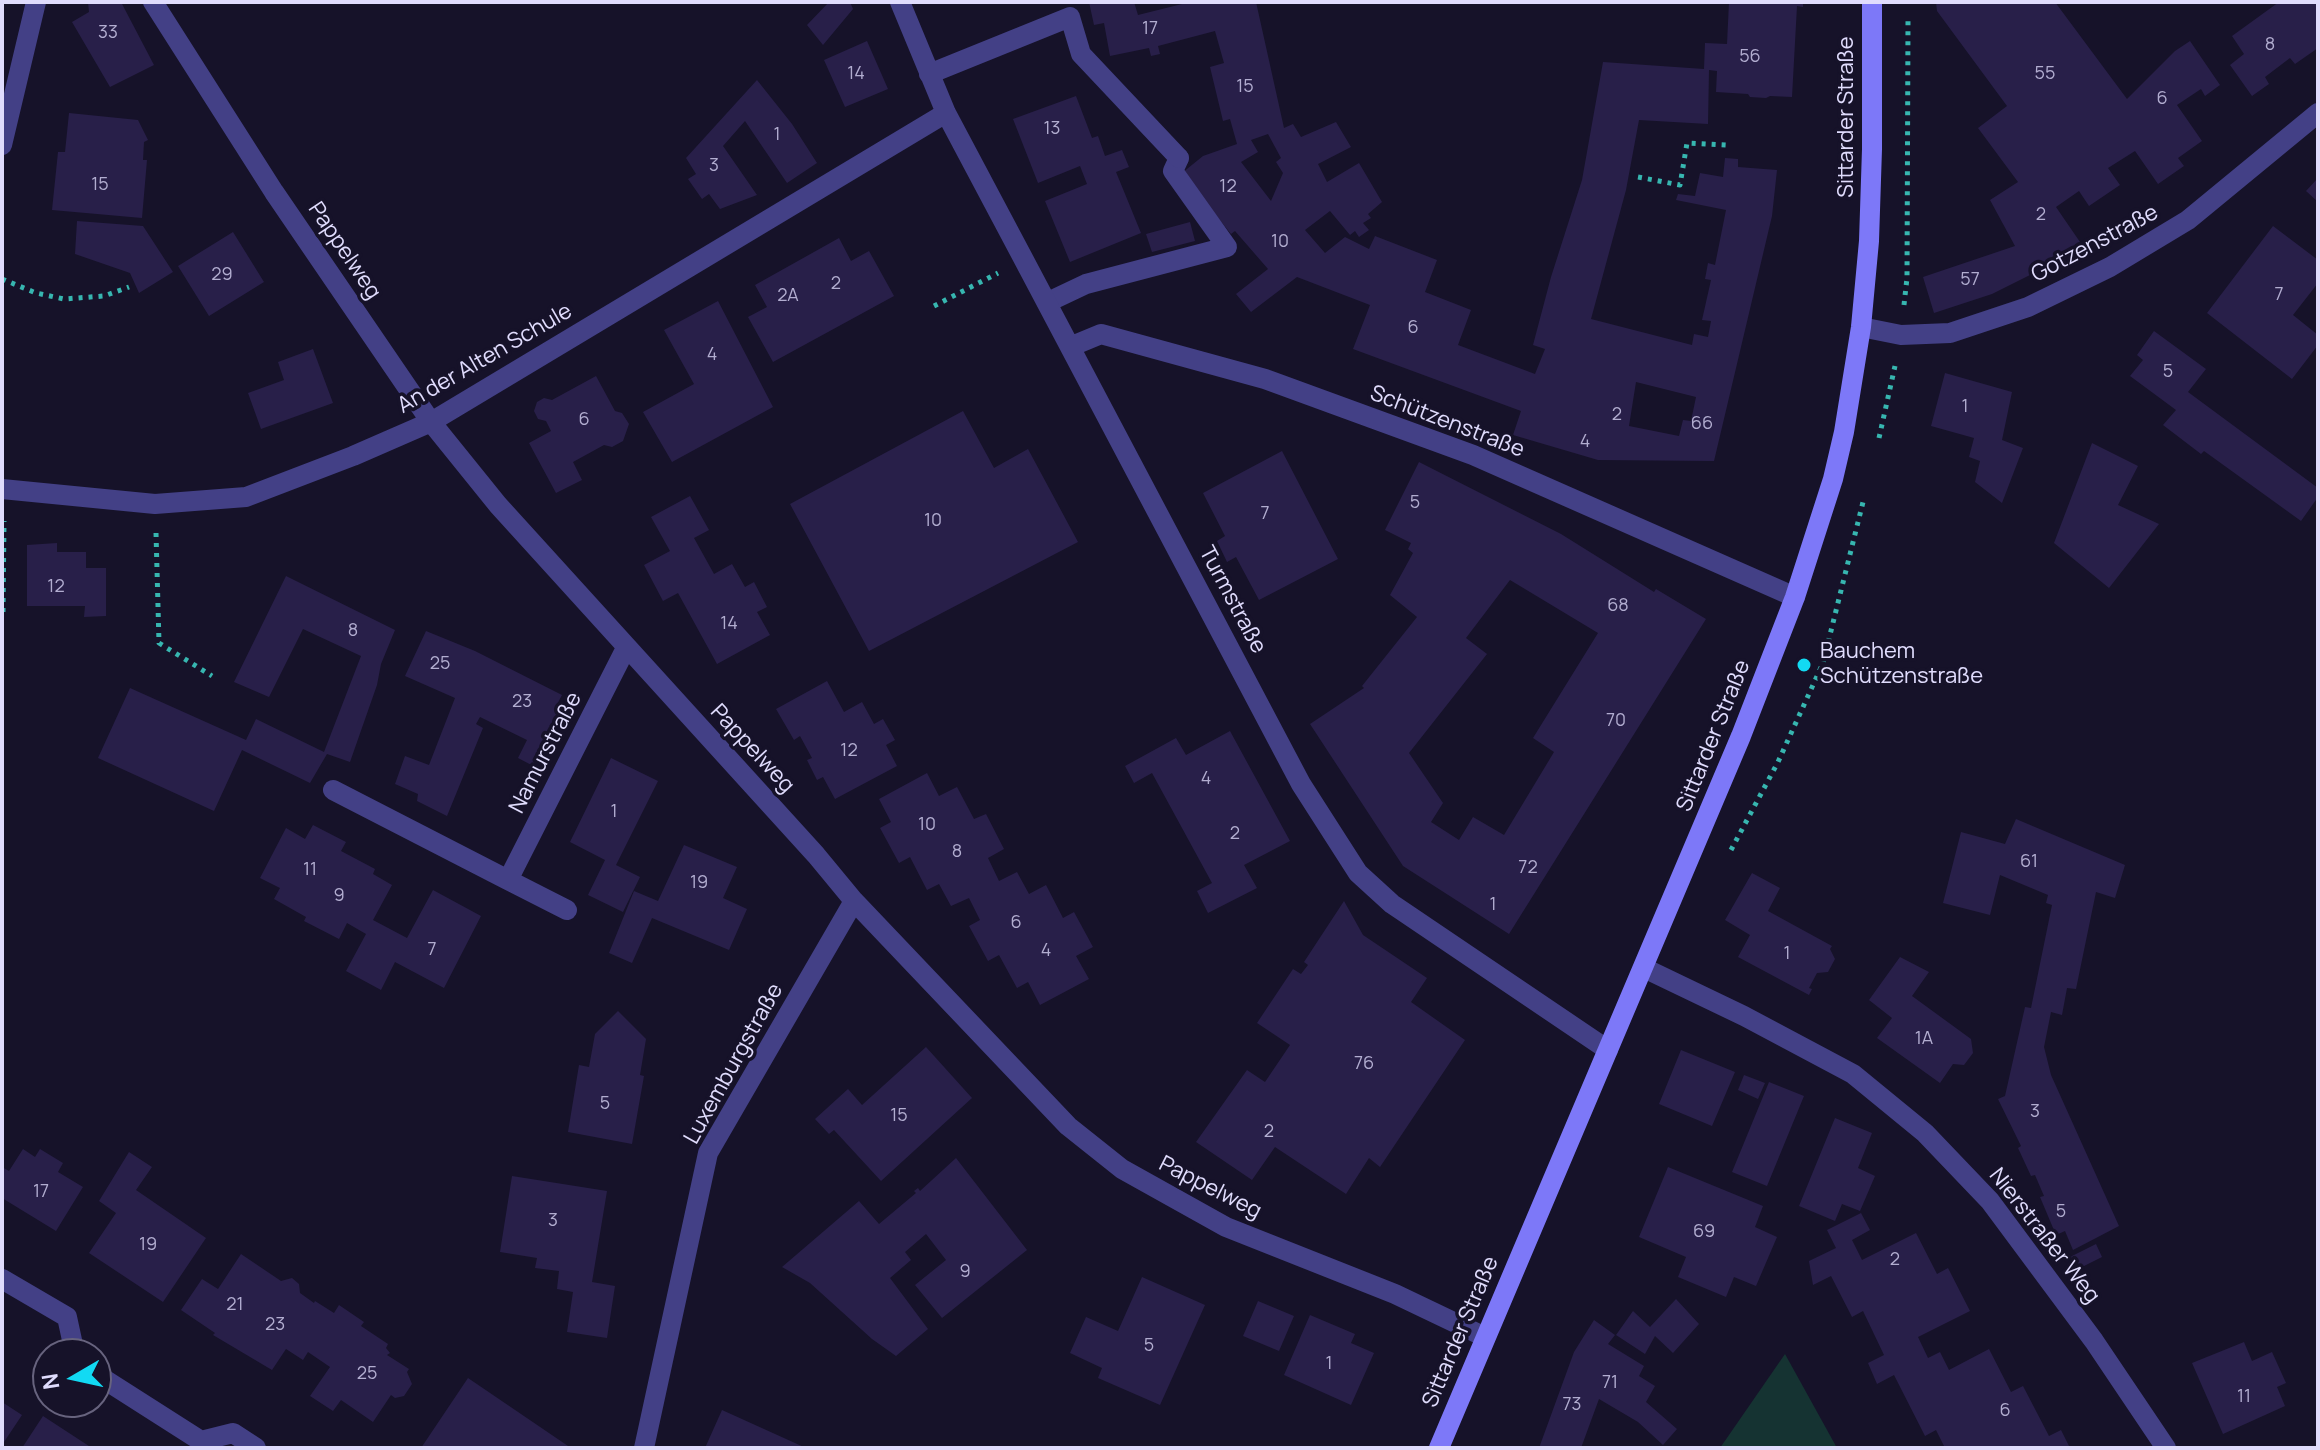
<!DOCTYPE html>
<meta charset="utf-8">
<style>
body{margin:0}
#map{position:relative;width:2320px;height:1450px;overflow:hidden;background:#161229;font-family:Manrope,sans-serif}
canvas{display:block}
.frame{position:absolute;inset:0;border:4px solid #e0dcfd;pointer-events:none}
.north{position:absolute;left:32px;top:1338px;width:80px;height:80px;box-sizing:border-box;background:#161229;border:2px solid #67637e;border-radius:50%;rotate:261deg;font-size:22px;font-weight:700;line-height:32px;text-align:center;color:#e0dcfd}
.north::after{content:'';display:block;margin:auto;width:28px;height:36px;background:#12daf3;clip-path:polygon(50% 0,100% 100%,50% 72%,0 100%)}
</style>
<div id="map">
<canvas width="2320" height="1450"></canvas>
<div class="frame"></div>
<div class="north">N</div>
</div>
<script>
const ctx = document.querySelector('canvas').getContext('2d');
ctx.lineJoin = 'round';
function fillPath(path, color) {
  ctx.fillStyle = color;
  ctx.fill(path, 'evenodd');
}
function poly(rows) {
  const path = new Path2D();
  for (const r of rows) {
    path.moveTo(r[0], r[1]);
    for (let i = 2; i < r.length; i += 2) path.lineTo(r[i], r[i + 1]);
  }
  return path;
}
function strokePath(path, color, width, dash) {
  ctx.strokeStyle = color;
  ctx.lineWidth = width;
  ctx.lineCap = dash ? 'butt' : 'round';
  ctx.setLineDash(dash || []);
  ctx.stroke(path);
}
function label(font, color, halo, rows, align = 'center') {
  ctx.font = font + ' Manrope,sans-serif';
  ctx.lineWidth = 7;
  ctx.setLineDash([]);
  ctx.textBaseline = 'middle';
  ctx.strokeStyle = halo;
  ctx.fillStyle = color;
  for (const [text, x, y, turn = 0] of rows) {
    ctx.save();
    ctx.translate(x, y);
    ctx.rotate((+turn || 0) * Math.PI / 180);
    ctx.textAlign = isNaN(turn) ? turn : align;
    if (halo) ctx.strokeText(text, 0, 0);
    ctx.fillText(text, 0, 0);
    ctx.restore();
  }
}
fillPath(poly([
 [1785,1354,1837,1448,1720,1448]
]), '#153332');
fillPath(poly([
 [88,2,121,2,154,65,110,87,72,22,89,12],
 [829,2,850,2,853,9,823,45,807,25],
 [1089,2,1134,2,1138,15,1190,2,1256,2,1284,128,1293,124,1301,137,1336,122,1351,147,1318,164,1327,182,1359,163,1382,202,1368,214,1371,218,1363,223,1369,230,1359,237,1355,231,1350,235,1330,211,1305,230,1325,253,1345,237,1369,249,1375,236,1437,260,1425,292,1471,310,1458,345,1535,374,1545,349,1533,345,1551,277,1582,180,1603,62,1704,69,1705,43,1727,44,1729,2,1803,2,1803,7,1797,6,1792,97,1770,96,1766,98,1750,97,1748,94,1716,92,1717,71,1709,70,1708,124,1639,120,1626,190,1591,319,1692,345,1694,334,1708,337,1711,321,1702,320,1711,280,1705,279,1708,263,1715,265,1726,210,1676,200,1678,194,1695,196,1700,173,1723,177,1725,158,1738,159,1738,167,1777,170,1772,216,1714,461,1598,460,1513,435,1521,411,1353,349,1370,305,1297,277,1251,312,1236,294,1268,269,1235,231,1231,234,1182,173,1203,156,1237,144,1230,119,1223,121,1210,67,1224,63,1215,31,1158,46,1160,54,1151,56,1149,48,1110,56,1104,23,1094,25],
 [1268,134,1281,158,1276,162,1283,173,1271,201,1241,162,1258,152,1251,140],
 [1636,382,1696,397,1691,421,1683,420,1679,436,1629,426],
 [1936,2,2055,2,2127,99,2175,51,2190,41,2220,85,2205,96,2201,89,2177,105,2202,141,2178,158,2184,166,2158,184,2135,151,2108,168,2120,185,2089,206,2079,191,2056,207,2080,242,2052,264,1992,294,1934,313,1923,277,2015,246,1990,200,2018,182,1978,128,2007,106,1937,11],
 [2279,2,2318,2,2318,48,2295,64,2290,58,2265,77,2269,84,2252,96,2230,65,2244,54,2232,36],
 [867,41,888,89,845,107,824,60],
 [757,80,792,124,817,163,787,183,745,121,723,146,757,195,720,209,709,194,702,199,688,179,696,174,686,158],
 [1076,96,1092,138,1098,136,1105,156,1122,150,1129,167,1116,172,1141,233,1070,262,1045,201,1087,184,1080,166,1038,183,1013,119],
 [69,113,138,120,148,140,144,142,143,160,147,160,142,218,52,210,58,152,65,152],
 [2318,178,2318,202,2306,191],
 [77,221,143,226,173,272,139,293,130,273,75,254],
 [1190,222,1195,241,1152,252,1146,234],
 [2273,226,2318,260,2318,283,2293,315,2318,335,2318,345,2292,379,2207,313],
 [233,232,264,282,209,316,178,266],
 [839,238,851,261,869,251,894,296,773,362,748,317,767,307,755,285],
 [718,301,773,407,672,462,643,412,694,384,664,330],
 [2154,331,2206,369,2188,392,2318,488,2318,497,2301,521,2204,451,2201,454,2163,425,2176,410,2130,376,2143,360,2137,355],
 [313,349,333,403,261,429,248,393,284,380,278,362],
 [1945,373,2012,392,2002,440,2023,448,2002,503,1975,482,1980,461,1969,457,1974,438,1931,426],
 [596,376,615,411,622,413,629,424,623,441,612,447,604,445,573,462,582,480,556,493,529,443,551,431,546,421,538,419,534,411,537,402,544,398,552,400],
 [963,411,994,468,1028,449,1078,542,869,651,790,504],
 [2092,443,2138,466,2118,505,2159,524,2109,588,2054,543],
 [1282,451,1338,559,1259,600,1236,557,1227,562,1217,541,1225,536,1203,493],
 [1419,462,1561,534,1654,592,1656,589,1706,619,1509,934,1403,866,1310,724,1364,688,1362,686,1417,617,1390,595,1413,553,1408,549,1411,543,1385,530],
 [1510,580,1598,633,1533,738,1554,752,1504,835,1473,817,1459,840,1431,822,1443,803,1409,753,1487,654,1466,638],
 [690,496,709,530,694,538,714,574,732,564,745,587,754,582,767,607,757,612,770,635,717,664,678,593,663,601,644,565,670,551,651,517],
 [57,543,57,552,86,552,86,568,106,568,106,616,84,617,85,606,27,606,27,545],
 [286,576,395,630,381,664,377,685,350,762,327,754,310,783,242,750,214,811,98,758,130,688,246,740,256,719,324,752,361,656,303,629,269,697,234,682],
 [426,631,475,651,562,695,554,710,567,717,541,770,518,758,527,740,480,717,476,724,483,728,447,816,417,801,418,794,395,784,405,756,429,765,455,698,405,676],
 [827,681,844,712,862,702,874,724,883,719,895,740,886,745,897,766,835,799,823,777,817,780,807,760,812,758,800,736,794,740,776,709],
 [1230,731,1290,841,1244,865,1257,888,1208,913,1197,891,1212,883,1152,773,1134,783,1125,766,1176,738,1186,755],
 [611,758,658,781,616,865,640,877,623,912,588,895,605,860,570,842],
 [927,773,939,796,957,787,974,819,986,814,1004,849,988,858,999,881,1017,872,1029,894,1046,885,1063,918,1074,912,1093,947,1076,956,1089,979,1040,1005,1028,982,1017,988,999,955,988,961,969,926,980,920,969,898,951,906,939,884,927,890,910,857,899,863,880,828,891,822,879,799],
 [2016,819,2125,865,2115,898,2096,892,2076,989,2067,988,2062,1015,2051,1012,2044,1047,2051,1075,2119,1226,2073,1250,2065,1231,2056,1235,2040,1197,2044,1196,2035,1175,2031,1176,2018,1148,2021,1146,1998,1099,2005,1096,2025,1007,2031,1008,2052,905,2046,903,2048,895,2000,875,1990,915,1943,903,1961,832,2005,844],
 [313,825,346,842,341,851,375,869,373,874,392,885,373,920,407,938,433,890,481,916,444,988,395,962,381,990,346,971,366,934,347,923,339,939,304,921,306,917,274,899,280,888,260,878,286,828,305,839],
 [684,845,737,867,723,898,747,909,729,950,652,918,632,963,609,953,634,891,658,901],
 [1752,873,1780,888,1768,911,1832,946,1830,949,1835,959,1828,972,1817,973,1809,988,1812,989,1809,995,1738,957,1750,935,1725,920],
 [1344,901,1363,935,1427,978,1411,1002,1465,1040,1380,1167,1369,1158,1346,1194,1275,1147,1252,1180,1196,1142,1247,1070,1265,1082,1290,1045,1257,1023,1293,969,1301,974,1308,965,1304,962],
 [1900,957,1929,972,1912,996,1971,1039,1973,1053,1964,1065,1953,1064,1940,1083,1877,1038,1892,1018,1869,1000],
 [618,1011,646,1039,640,1075,644,1076,632,1144,568,1132,579,1065,589,1067,595,1034],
 [926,1047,972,1098,881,1181,834,1130,829,1134,815,1119,848,1089,862,1105],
 [1681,1050,1735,1072,1712,1126,1659,1104],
 [1744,1075,1765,1083,1758,1099,1738,1090],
 [1769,1082,1804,1096,1767,1186,1732,1172],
 [1835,1118,1872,1133,1858,1168,1875,1176,1860,1211,1842,1204,1835,1221,1799,1206],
 [23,1149,35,1157,40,1149,63,1163,58,1172,83,1187,56,1231,2,1198,2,1167,9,1171],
 [129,1152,152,1167,136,1190,206,1238,163,1302,89,1253,116,1213,99,1201],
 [956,1158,1027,1250,942,1318,915,1285,946,1260,926,1234,905,1252,911,1260,890,1278,928,1329,896,1356,872,1339,810,1283,782,1267,859,1201,879,1224,916,1193,914,1191,918,1188,920,1191],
 [1668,1167,1763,1206,1755,1227,1777,1237,1756,1286,1734,1277,1726,1297,1678,1277,1686,1257,1639,1237],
 [512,1176,607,1191,592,1282,615,1286,607,1338,567,1332,573,1292,557,1289,559,1271,535,1268,537,1258,500,1252],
 [1861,1213,1870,1230,1852,1240,1862,1260,1916,1233,1937,1274,1948,1268,1970,1311,1918,1337,1928,1358,1940,1352,1949,1370,1989,1349,2011,1392,2023,1386,2049,1436,2061,1430,2070,1448,1945,1448,1936,1430,1925,1436,1894,1375,1877,1384,1868,1363,1884,1355,1863,1311,1852,1317,1831,1276,1813,1285,1809,1261,1836,1248,1827,1230],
 [2096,1244,2102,1257,2076,1270,2070,1257],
 [241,1254,281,1281,292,1278,299,1284,300,1293,314,1303,315,1301,334,1313,339,1305,364,1322,361,1326,388,1344,386,1348,390,1353,387,1355,409,1369,407,1372,412,1384,404,1396,395,1398,391,1395,373,1422,341,1400,333,1411,310,1396,330,1367,308,1352,303,1360,286,1349,272,1370,213,1335,215,1333,181,1310,202,1279,218,1289],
 [1142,1277,1205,1305,1160,1405,1098,1378,1102,1368,1070,1353,1086,1317,1118,1331],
 [1676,1299,1699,1324,1673,1353,1655,1336,1645,1354,1616,1335,1633,1311,1650,1327],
 [1258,1301,1294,1316,1279,1351,1243,1336],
 [1310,1315,1355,1334,1351,1343,1374,1353,1351,1405,1284,1375],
 [1594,1320,1615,1335,1608,1344,1644,1366,1639,1376,1655,1386,1646,1402,1677,1429,1663,1445,1638,1422,1599,1399,1581,1448,1539,1448,1574,1352],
 [2244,1342,2252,1361,2272,1352,2286,1383,2277,1387,2285,1406,2223,1434,2192,1363],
 [468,1378,521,1414,571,1448,421,1448],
 [2,1402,22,1415,2,1445],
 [722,1410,806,1448,705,1448],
 [43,1416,92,1448,22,1448]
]), '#281f49');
strokePath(poly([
 [1638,177,1680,185,1687,143,1726,145],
 [2,279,36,293,64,299,104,296,129,287],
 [1904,305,1907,278,1908,19],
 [934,306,998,273],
 [1879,438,1895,366],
 [156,533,159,643,212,676],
 [3,612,4,521],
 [1731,850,1778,762,1823,663,1864,498]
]), '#37b6b0', 5, [4, 6]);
strokePath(poly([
 [1048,302,1086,284,1227,247,1173,171,1179,158]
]), '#434086', 20);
strokePath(poly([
 [153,2,274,192,431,422,498,505,816,855,854,901,1068,1126,1122,1169,1226,1227,1395,1294,1485,1337],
 [900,2,946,113,1024,260,1301,784,1358,873,1392,904,1608,1050],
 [929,74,1070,17,1081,54,1179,158],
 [2,145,36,2],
 [1861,327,1901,335,1950,333,2028,307,2110,267,2188,220,2318,113],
 [1072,346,1101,334,1265,379,1473,455,1795,597],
 [2,489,155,504,246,497,353,456,431,422,946,113],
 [333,790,508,880,626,648],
 [508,880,567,910],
 [2,1279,67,1317,75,1354],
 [96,1374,201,1441,233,1433,256,1448],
 [644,1448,708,1153,854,901]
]), '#434086', 20);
strokePath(poly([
 [1644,968,1744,1016,1853,1074,1925,1133,1990,1201,2094,1341,2166,1448]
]), '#434086', 20);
strokePath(poly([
 [1439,1448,1741,736,1795,597,1833,479,1844,432,1861,327,1869,241,1872,149,1872,2]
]), '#7d78f8', 20);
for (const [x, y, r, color] of [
 [1804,665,8,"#12daf3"]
]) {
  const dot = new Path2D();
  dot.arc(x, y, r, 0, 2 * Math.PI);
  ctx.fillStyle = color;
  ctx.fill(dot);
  strokePath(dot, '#161229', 3);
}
label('18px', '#b2add0', null, [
 ["17",1150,29],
 ["33",108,33],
 ["8",2270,45],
 ["56",1750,57],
 ["14",856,74],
 ["55",2045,74],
 ["15",1245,87],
 ["6",2162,99],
 ["13",1052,129],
 ["1",777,135],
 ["3",714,166],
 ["15",100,185],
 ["12",1228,187],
 ["2",2041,215],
 ["10",1280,242],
 ["29",222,275],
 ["57",1970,280],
 ["2",836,284],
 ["7",2279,295],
 ["2A",788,296],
 ["6",1413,328],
 ["4",712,355],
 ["5",2168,372],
 ["1",1965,407],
 ["2",1617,415],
 ["6",584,420],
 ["66",1702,424],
 ["4",1585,442],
 ["5",1415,503],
 ["7",1265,514],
 ["10",933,521],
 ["12",56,587],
 ["68",1618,606],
 ["14",729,624],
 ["8",353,631],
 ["25",440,664],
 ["23",522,702],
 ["70",1616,721],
 ["12",849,751],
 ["4",1206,779],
 ["1",614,812],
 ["10",927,825],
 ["2",1235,834],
 ["8",957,852],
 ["61",2029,862],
 ["72",1528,868],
 ["11",310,870],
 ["19",699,883],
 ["9",339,896],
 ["1",1493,905],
 ["6",1016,923],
 ["7",432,950],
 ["4",1046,951],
 ["1",1787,954],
 ["1A",1924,1039],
 ["76",1364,1064],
 ["5",605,1104],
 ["3",2035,1112],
 ["15",899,1116],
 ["2",1269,1132],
 ["17",41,1192],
 ["5",2061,1212],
 ["3",553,1221],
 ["69",1704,1232],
 ["19",148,1245],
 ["2",1895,1260],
 ["9",965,1272],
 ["21",235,1305],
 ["23",275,1325],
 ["5",1149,1346],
 ["1",1329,1364],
 ["25",367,1374],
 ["71",1610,1383],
 ["11",2244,1397],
 ["73",1572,1405],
 ["6",2005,1411]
]);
label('22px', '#e0dcfd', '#161229', [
 ["Sittarder Straße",1847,117,-90],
 ["Gotzenstraße",2095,244,-28],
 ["Pappelweg",344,251,56],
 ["An der Alten Schule",485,359,-30],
 ["Schützenstraße",1447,422,21],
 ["Turmstraße",1232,600,62],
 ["Sittarder Straße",1714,736,-68],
 ["Pappelweg",752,749,47],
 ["Namurstraße",546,753,-63],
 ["Luxemburgstraße",734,1064,-61],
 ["Pappelweg",1210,1188,27],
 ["Nierstraßer Weg",2044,1236,52],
 ["Sittarder Straße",1461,1332,-67]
]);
label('22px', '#e0dcfd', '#161229', [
 ["Bauchem",1820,652],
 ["Schützenstraße",1820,677]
], 'left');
</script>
